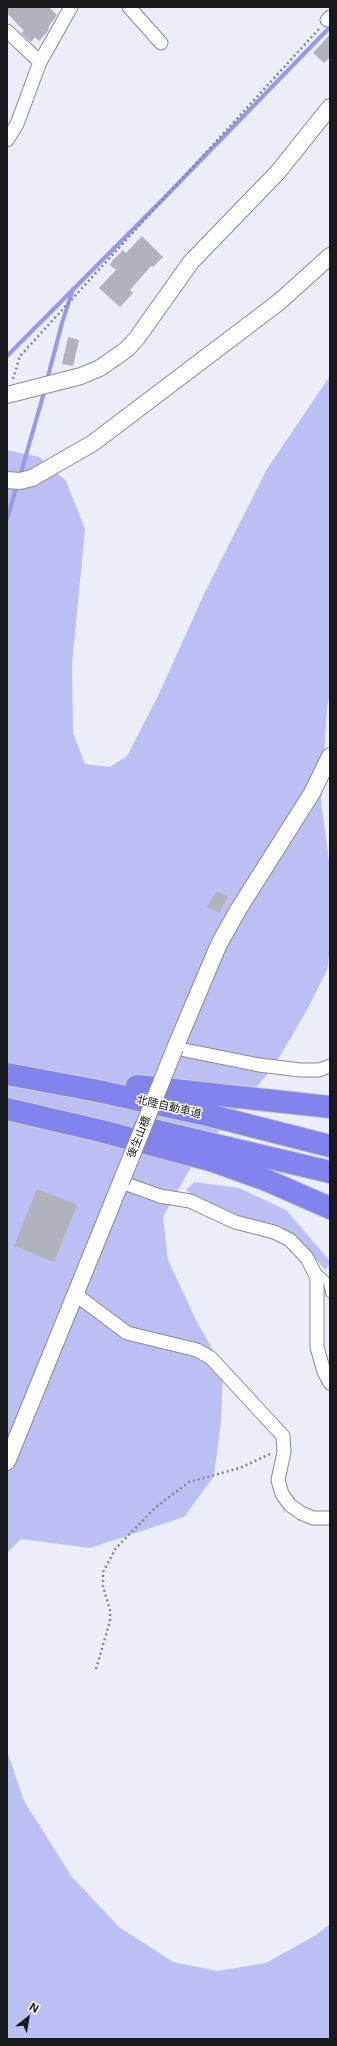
<!DOCTYPE html>
<meta charset="utf-8">
<style>
body{margin:0}
#map{position:relative;width:337px;height:2046px;overflow:hidden;background:#ebedf8;font-family:Inter,sans-serif}
canvas{display:block}
.frame{position:absolute;inset:0;border:8px solid #191a1d;pointer-events:none}
.north{position:absolute;left:8px;top:1998px;width:40px;height:40px;-webkit-text-stroke:3px #fff;paint-order:stroke;rotate:31deg;font-size:11px;font-weight:700;line-height:16px;text-align:center;color:#191a1d}
.north::after{content:'';display:block;margin:auto;width:14px;height:18px;background:#191a1d;clip-path:polygon(50% 0,100% 100%,50% 72%,0 100%)}
</style>
<div id="map">
<canvas width="337" height="2046"></canvas>
<div class="frame"></div>
<div class="north">N</div>
</div>
<script>
const ctx = document.querySelector('canvas').getContext('2d');
ctx.lineJoin = 'round';
function fillPath(path, color) {
  ctx.fillStyle = color;
  ctx.fill(path, 'evenodd');
}
function poly(rows) {
  const path = new Path2D();
  for (const r of rows) {
    path.moveTo(r[0], r[1]);
    for (let i = 2; i < r.length; i += 2) path.lineTo(r[i], r[i + 1]);
  }
  return path;
}
function strokePath(path, color, width, dash) {
  ctx.strokeStyle = color;
  ctx.lineWidth = width;
  ctx.lineCap = dash ? 'butt' : 'round';
  ctx.setLineDash(dash || []);
  ctx.stroke(path);
}
function label(font, color, halo, rows, align = 'center') {
  ctx.font = font + ' Inter,"Noto Sans JP",sans-serif';
  ctx.lineWidth = 3;
  ctx.setLineDash([]);
  ctx.textBaseline = 'middle';
  ctx.strokeStyle = halo;
  ctx.fillStyle = color;
  for (const [text, x, y, turn = 0] of rows) {
    ctx.save();
    ctx.translate(x, y);
    ctx.rotate((+turn || 0) * Math.PI / 180);
    ctx.textAlign = isNaN(turn) ? turn : align;
    if (halo) ctx.strokeText(text, 0, 0);
    ctx.fillText(text, 0, 0);
    ctx.restore();
  }
}
fillPath(poly([
 [330,376,330,693,327,708,321,802,330,869,330,951,327,970,307,1010,274,1066,225,1125,201,1149,163,1217,168,1260,196,1320,223,1368,221,1422,214,1476,184,1517,90,1548,21,1539,7,1553,7,450,39,457,66,481,85,529,72,664,73,733,85,764,110,767,127,756,157,698,206,590,267,469],
 [194,1182,239,1188,286,1210,330,1261,330,1264,325,1270,300,1240,280,1226,242,1217,194,1197,186,1190],
 [7,1751,24,1801,72,1877,119,1927,173,1962,217,1971,266,1963,316,1935,330,1924,330,2039,7,2039]
]), '#bbbff3');
strokePath(poly([
 [7,356,166,196,330,27],
 [47,380,62,323,73,289],
 [20,476,45,389],
 [7,519,17,485]
]), '#9598ed', 4);
fillPath(poly([
 [7,7,49,7,57,15,49,26,48,31,39,41,35,37,31,42,21,33,24,31,7,13],
 [330,34,330,57,324,63,313,53],
 [142,236,163,257,153,267,151,266,130,290,133,293,120,307,99,288,116,270,110,265,112,261,123,250,126,253],
 [68,337,79,340,73,366,62,364],
 [217,891,228,897,219,913,207,907],
 [37,1189,77,1205,54,1262,14,1246]
]), '#b0b2bc');
const service = poly([
 [317,1272,327,1281,330,1294]
]);
const minor = poly([
 [129,7,161,43],
 [327,20,330,17],
 [7,31,40,62],
 [7,140,17,124,40,62,71,7],
 [175,1048,259,1065,300,1070,319,1070,330,1066],
 [121,1182,160,1196,190,1201,235,1222,274,1232,290,1240,307,1258,317,1278,317,1347,324,1372,330,1383],
 [75,1294,127,1333,197,1350,211,1358,283,1436,284,1452,278,1480,282,1494,290,1505,301,1513,313,1518,330,1518]
]);
const tertiary = poly([
 [7,395,81,376,100,368,127,349,137,338,191,262,278,172,330,107],
 [7,480,20,481,32,478,93,443,279,302,330,256],
 [175,1048,219,944,238,910,312,793,330,756],
 [7,1462,121,1182]
]);
const motorway = poly([
 [7,1074,98,1091,212,1116,330,1146],
 [137,1086,330,1107],
 [7,1109,101,1131,210,1160,266,1180,330,1208],
 [144,1128,330,1172]
]);
strokePath(service, '#898a95', 9);
strokePath(minor, '#898a95', 15);
strokePath(tertiary, '#898a95', 18);
strokePath(motorway, '#cccdcd', 24);
strokePath(poly([
 [13,379,20,356,319,29],
 [96,1669,110,1621,110,1610,103,1586,103,1572,116,1548,156,1507,189,1482,240,1468,270,1454]
]), '#83858c', 2.5, [2, 3]);
strokePath(service, '#fff', 7);
strokePath(minor, '#fff', 13);
strokePath(tertiary, '#fff', 16);
strokePath(motorway, '#8283ec', 22);
const tertiaryBridge = poly([
 [121,1182,175,1048]
]);
strokePath(tertiaryBridge, '#898a95', 18, []);
strokePath(tertiaryBridge, '#fff', 16);
label('11px', '#191a1d', '#fff', [
 ["北陸自動車道",169,1107,13],
 ["後生山橋",139,1137,-68]
]);
</script>
